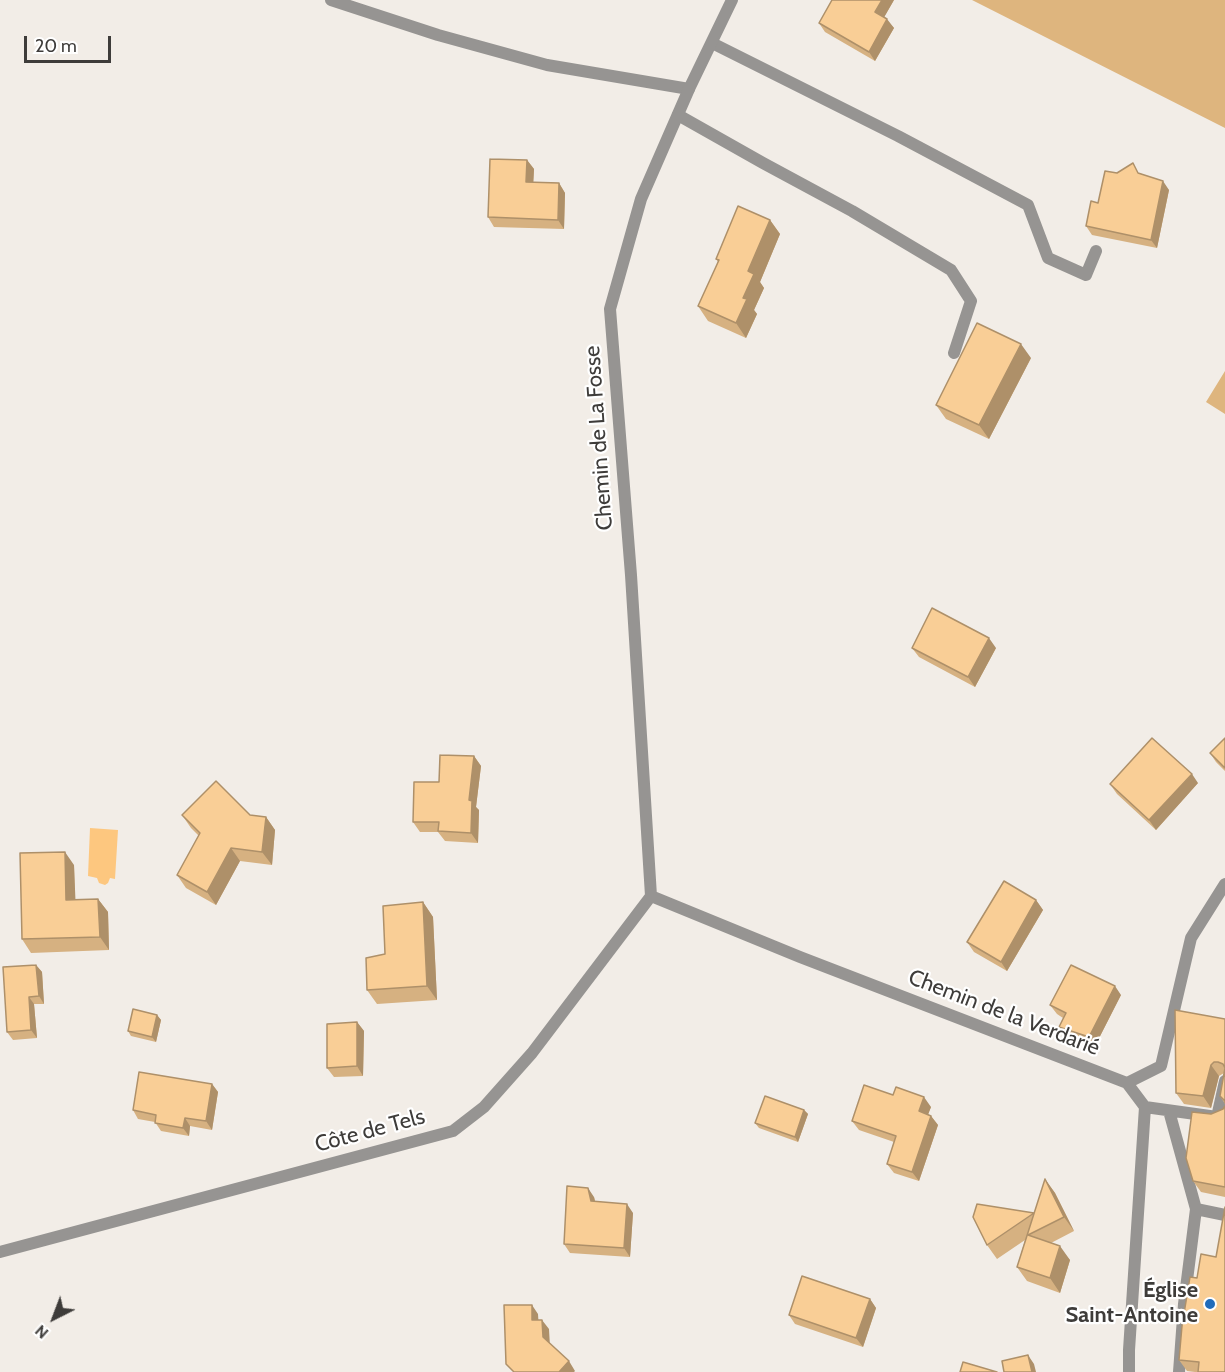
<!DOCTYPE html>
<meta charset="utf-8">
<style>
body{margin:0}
#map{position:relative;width:1225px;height:1372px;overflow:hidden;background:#f2ede7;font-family:Cabin,sans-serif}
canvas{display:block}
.north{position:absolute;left:24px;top:1288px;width:60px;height:60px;-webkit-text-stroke:4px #fff;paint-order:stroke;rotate:222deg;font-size:16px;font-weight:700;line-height:24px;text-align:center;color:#3e3c3a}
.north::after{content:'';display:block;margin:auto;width:21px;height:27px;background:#3e3c3a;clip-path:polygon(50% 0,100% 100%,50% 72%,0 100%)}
.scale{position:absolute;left:24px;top:36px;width:87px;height:27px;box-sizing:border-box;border:3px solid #3e3c3a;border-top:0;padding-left:8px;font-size:18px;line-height:21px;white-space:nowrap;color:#3e3c3a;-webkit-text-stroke:4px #fff;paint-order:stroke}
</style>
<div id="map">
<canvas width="1225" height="1372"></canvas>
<div class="north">N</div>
<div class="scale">20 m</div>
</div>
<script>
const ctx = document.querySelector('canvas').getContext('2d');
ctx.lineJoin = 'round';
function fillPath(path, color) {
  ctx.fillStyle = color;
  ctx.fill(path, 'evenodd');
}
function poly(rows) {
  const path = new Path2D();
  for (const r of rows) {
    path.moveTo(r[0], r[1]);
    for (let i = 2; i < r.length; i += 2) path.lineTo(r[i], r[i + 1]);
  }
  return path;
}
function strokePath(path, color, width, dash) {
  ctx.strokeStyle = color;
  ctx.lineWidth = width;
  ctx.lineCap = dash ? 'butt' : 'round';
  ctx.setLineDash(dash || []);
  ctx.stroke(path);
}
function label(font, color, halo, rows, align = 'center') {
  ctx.font = font + ' Cabin,sans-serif';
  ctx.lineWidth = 4.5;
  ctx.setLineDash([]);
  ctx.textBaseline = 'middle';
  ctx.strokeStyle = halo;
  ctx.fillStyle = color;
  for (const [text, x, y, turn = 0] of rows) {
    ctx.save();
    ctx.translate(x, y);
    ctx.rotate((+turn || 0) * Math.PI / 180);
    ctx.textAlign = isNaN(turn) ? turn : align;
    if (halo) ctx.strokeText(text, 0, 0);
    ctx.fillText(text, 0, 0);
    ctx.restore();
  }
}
fillPath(poly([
 [972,0,1225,0,1225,128],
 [1225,371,1225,414,1206,402]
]), '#deb57e');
fillPath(poly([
 [90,828,118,830,115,879,110,878,108,883,105,885,99,883,97,878,88,876]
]), '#fdc77f');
strokePath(poly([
 [331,0,438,35,547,65,689,89],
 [712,43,898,136,1028,205,1048,258,1086,275,1096,251],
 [678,115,763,163,852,211,951,270,971,301,954,353]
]), '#969492', 12);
strokePath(poly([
 [651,896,631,575,610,309,641,199,689,89,732,0],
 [651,896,800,957,1127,1083,1161,1066,1191,938,1225,884],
 [1127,1083,1145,1107,1129,1350,1129,1372],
 [1145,1107,1217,1117,1225,1115],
 [1169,1111,1196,1209,1184,1304,1179,1372],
 [1217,1117,1225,1081],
 [1196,1209,1225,1215],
 [0,1252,453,1131,484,1107,532,1053,651,896]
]), '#969492', 12);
fillPath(poly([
 [894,0,884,17,894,28,875,61,825,32,819,23],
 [527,160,534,169,533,182,559,183,565,193,564,229,494,227,488,217],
 [1117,173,1140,173,1169,190,1157,248,1092,235,1086,226,1098,203],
 [770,220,780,234,760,282,764,288,754,310,757,314,746,338,708,321,698,306,718,262,716,259],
 [1031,358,989,439,946,419,936,405],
 [912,648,996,648,975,687,919,657],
 [1225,738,1225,771,1216,762,1210,753],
 [474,756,481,766,476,807,479,810,478,843,445,841,438,832,420,832,413,822,439,782],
 [1198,783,1156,830,1117,794,1110,784],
 [182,815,250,815,266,817,275,830,272,865,240,861,216,905,186,888,177,875,199,836,191,828],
 [74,865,75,900,98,899,108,912,109,950,31,953,22,939],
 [1036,900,1043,910,1007,971,974,952,967,942],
 [423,902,433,917,437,1000,377,1004,367,990,385,954],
 [36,965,42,972,44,1004,34,1004,37,1038,13,1040,7,1032],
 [1121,995,1095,1046,1065,1036,1059,1027,1063,1018,1057,1014,1050,1005],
 [157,1015,161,1020,156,1042,131,1036,128,1031],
 [1225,1019,1225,1104,1220,1096,1224,1073,1219,1076,1211,1108,1184,1104,1176,1093],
 [357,1022,364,1031,363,1076,334,1077,327,1068],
 [212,1084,218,1092,212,1130,190,1126,189,1136,161,1131,155,1122,138,1119,133,1110],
 [893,1095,931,1107,928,1114,931,1116,938,1125,919,1181,894,1173,887,1164,894,1142,859,1130,852,1121],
 [1225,1106,1225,1197,1201,1192,1193,1181,1211,1114,1223,1109],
 [804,1110,808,1114,798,1142,759,1128,755,1123],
 [1045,1179,1055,1193,1074,1231,1051,1243,1070,1260,1060,1293,1027,1281,1017,1267,1025,1240,997,1259,987,1245,1034,1213],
 [594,1197,595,1201,633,1213,630,1257,570,1253,564,1244],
 [1216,1257,1225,1372,1195,1372,1187,1371,1179,1360,1197,1278],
 [870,1299,876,1308,863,1347,795,1324,789,1315]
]), '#d6b181');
fillPath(poly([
 [882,0,894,0,882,21,875,12],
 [887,19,894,28,875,61,869,52],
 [527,160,534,169,533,191,526,182],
 [1163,181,1169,190,1157,248,1151,240],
 [559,183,565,193,564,229,558,220],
 [770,220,780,234,760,282,764,288,754,310,757,314,746,338,736,323,748,271],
 [1021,344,1031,358,989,439,979,425],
 [989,638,996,648,975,687,968,677],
 [474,756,481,766,476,807,479,810,478,843,471,833,469,800],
 [1192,774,1198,783,1156,830,1149,820],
 [266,817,275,830,272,865,262,852],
 [231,848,240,861,216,905,207,892],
 [65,852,74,865,76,913,66,900],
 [98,899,108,912,109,950,100,937],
 [1036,900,1043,910,1007,971,1001,962],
 [423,902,433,917,437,1000,427,986],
 [36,965,42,972,44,1004,39,996],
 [1115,986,1121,995,1095,1046,1089,1037],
 [29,997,34,1004,37,1038,31,1030],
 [157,1015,161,1020,156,1042,152,1037],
 [357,1022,364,1031,363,1076,357,1066],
 [1211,1065,1219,1076,1211,1108,1203,1096],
 [212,1084,218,1092,212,1130,206,1121],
 [924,1097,931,1107,926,1120,919,1111],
 [804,1110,808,1114,798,1142,795,1137],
 [931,1116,938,1125,919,1181,912,1172],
 [185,1118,190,1126,189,1136,183,1128],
 [1045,1179,1055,1193,1074,1231,1064,1217],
 [588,1188,594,1197,597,1210,591,1201],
 [627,1204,633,1213,630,1257,624,1248],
 [1060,1246,1070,1260,1060,1293,1050,1278],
 [870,1299,876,1308,863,1347,856,1338],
 [532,1305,538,1314,539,1330,532,1320],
 [542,1320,549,1329,550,1347,543,1337],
 [1028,1355,1034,1364,1036,1372,1032,1372],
 [569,1361,575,1371,574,1372,559,1372]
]), '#ae9069');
const building = poly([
 [832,0,882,0,875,12,887,19,869,52,819,23,832,0],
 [490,159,527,160,526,182,559,183,558,220,488,217,490,159],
 [1133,163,1138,173,1163,181,1151,240,1086,226,1091,201,1098,203,1105,171,1117,173,1133,163],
 [738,206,770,220,748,271,754,274,743,298,747,299,736,323,698,306,719,260,716,259,738,206],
 [977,323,1021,344,979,425,936,405,977,323],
 [932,608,989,638,968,677,912,648,932,608],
 [1152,738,1192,774,1149,820,1110,784,1152,738],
 [1225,738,1225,768,1210,753,1225,738],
 [440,755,474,756,469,800,472,801,471,833,438,831,439,822,413,822,414,782,439,782,440,755],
 [216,781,250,815,266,817,262,852,231,848,207,892,177,875,200,833,182,815,216,781],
 [65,852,66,900,98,899,100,937,22,939,20,853,65,852],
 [1004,881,1036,900,1001,962,967,942,1004,881],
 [423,902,427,986,367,990,366,958,385,954,383,906,423,902],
 [36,965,39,996,29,997,31,1030,7,1032,3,967,36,965],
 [1071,965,1115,986,1089,1037,1059,1027,1066,1013,1050,1005,1071,965],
 [133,1009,157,1015,152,1037,128,1031,133,1009],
 [1175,1010,1225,1019,1225,1068,1223,1064,1218,1062,1214,1062,1211,1065,1203,1096,1176,1093,1175,1010],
 [357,1022,357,1066,327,1068,327,1024,357,1022],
 [1225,1068,1225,1103,1225,1101,1220,1096,1225,1068],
 [139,1072,212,1084,206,1121,185,1118,183,1128,155,1123,156,1115,133,1110,139,1072],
 [864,1085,893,1095,896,1087,924,1097,919,1111,931,1116,912,1172,887,1164,896,1136,852,1121,864,1085],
 [765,1096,804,1110,795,1137,755,1123,765,1096],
 [1225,1106,1225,1187,1193,1181,1186,1158,1192,1112,1211,1114,1223,1109,1225,1106],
 [1045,1179,1064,1217,1028,1235,1060,1246,1050,1278,1017,1267,1045,1179],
 [567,1186,588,1188,591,1201,627,1204,624,1248,564,1244,567,1186],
 [977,1204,1034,1213,987,1245,973,1217,977,1204],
 [1225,1207,1225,1372,1198,1372,1199,1362,1179,1360,1182,1326,1190,1277,1197,1278,1201,1254,1216,1257,1225,1207],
 [802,1276,870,1299,856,1338,789,1315,802,1276],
 [504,1305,532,1305,532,1320,542,1320,543,1337,569,1361,559,1372,514,1372,506,1364,504,1305],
 [1028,1355,1032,1372,1004,1372,1002,1361,1028,1355],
 [963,1362,997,1372,960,1372,963,1362]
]);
fillPath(building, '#f9ce96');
strokePath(building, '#ae9069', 1.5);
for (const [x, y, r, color] of [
 [1210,1304,6,"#226cbb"]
]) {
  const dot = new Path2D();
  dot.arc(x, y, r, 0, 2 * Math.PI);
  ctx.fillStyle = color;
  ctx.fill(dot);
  strokePath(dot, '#fff', 2);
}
label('22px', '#3e3c3a', '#fff', [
 ["Chemin de La Fosse",599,438,-94],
 ["Chemin de la Verdarié",1004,1013,21],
 ["Côte de Tels",370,1131,-15]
]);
label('bold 22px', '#3e3c3a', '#fff', [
 ["Église",1198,1291],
 ["Saint-Antoine",1198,1316]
], 'right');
</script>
